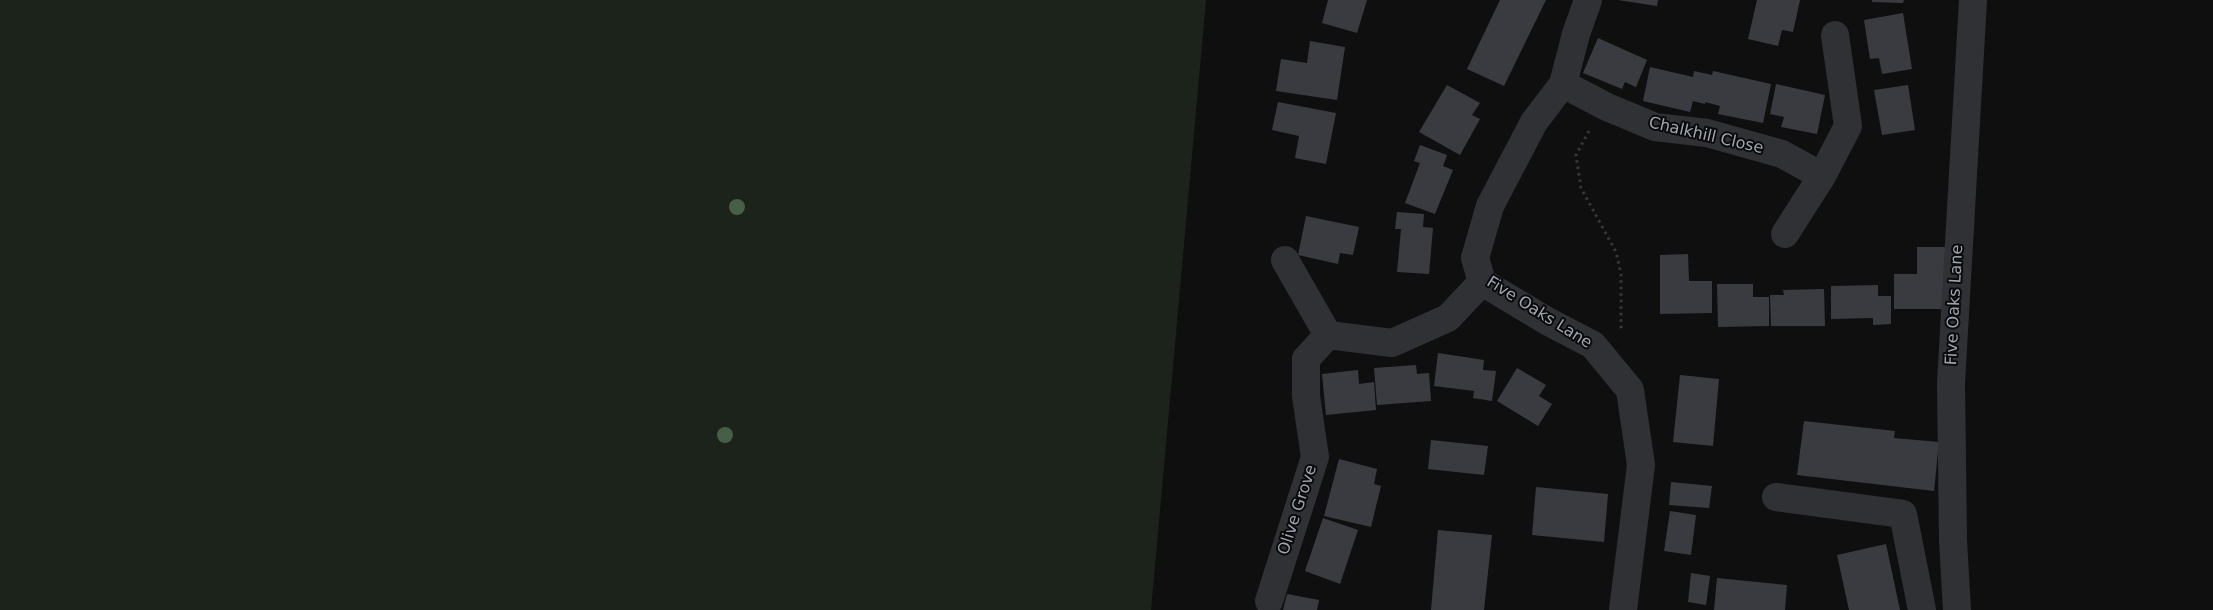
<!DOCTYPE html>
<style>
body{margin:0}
canvas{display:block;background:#0f0f10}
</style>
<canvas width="2213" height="610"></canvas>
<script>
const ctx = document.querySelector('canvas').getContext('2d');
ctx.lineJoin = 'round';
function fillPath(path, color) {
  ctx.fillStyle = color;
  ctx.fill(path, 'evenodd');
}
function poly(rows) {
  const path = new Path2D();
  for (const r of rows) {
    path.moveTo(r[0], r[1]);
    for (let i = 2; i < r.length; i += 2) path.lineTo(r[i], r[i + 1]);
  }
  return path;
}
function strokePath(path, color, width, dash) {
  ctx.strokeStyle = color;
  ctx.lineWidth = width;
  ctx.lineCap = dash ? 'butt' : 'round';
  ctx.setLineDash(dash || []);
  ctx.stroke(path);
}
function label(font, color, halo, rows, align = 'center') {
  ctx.font = font + ' "DejaVu Sans",sans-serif';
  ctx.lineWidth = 4;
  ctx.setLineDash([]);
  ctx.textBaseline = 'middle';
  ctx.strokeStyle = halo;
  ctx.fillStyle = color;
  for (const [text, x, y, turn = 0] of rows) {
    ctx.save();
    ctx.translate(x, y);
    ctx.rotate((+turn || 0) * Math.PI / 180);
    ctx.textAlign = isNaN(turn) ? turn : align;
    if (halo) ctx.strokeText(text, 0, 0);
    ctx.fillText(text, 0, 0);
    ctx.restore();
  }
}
fillPath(poly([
 [0,0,1206,0,1151,610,0,610]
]), '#1b231b');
fillPath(poly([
 [1328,0,1367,0,1357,33,1322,23],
 [1500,0,1546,0,1504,86,1467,69],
 [1618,0,1658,0,1657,6],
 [1757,0,1800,0,1793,32,1782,30,1778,46,1748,39],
 [1872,0,1904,0,1903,3,1872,2],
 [1903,13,1912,69,1882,74,1879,58,1870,59,1864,20],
 [1598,38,1647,60,1636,87,1625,82,1622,89,1583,73],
 [1310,41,1345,47,1337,100,1276,91,1281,59,1307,63],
 [1650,67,1693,77,1694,71,1712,75,1713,71,1771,84,1763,123,1718,114,1720,106,1705,102,1705,104,1693,101,1690,112,1643,101],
 [1776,84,1825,95,1817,134,1781,127,1784,117,1770,114],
 [1447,85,1480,103,1472,115,1480,119,1460,155,1419,132],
 [1908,85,1915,130,1882,135,1874,90],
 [1278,102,1336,113,1326,164,1295,158,1299,136,1272,130],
 [1420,145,1447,155,1443,166,1453,170,1435,214,1405,203,1420,163,1414,161],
 [1397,212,1424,214,1423,227,1433,228,1429,274,1397,272,1401,229,1395,229],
 [1306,216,1359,227,1353,255,1340,253,1338,264,1298,255],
 [1917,247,1949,247,1949,309,1894,309,1894,274,1917,274],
 [1688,254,1689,281,1712,281,1712,313,1660,314,1660,255],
 [1717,284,1753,284,1753,297,1769,297,1769,326,1718,327],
 [1878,285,1878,296,1891,296,1891,324,1873,325,1873,318,1831,319,1831,286],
 [1824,289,1825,326,1771,326,1770,295,1784,295,1783,290],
 [1438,353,1484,360,1483,370,1496,371,1492,401,1473,398,1474,391,1434,386],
 [1416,365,1417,374,1429,373,1431,401,1377,405,1374,368],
 [1517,368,1546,385,1539,396,1552,404,1538,426,1497,401],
 [1358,370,1359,384,1374,382,1376,410,1326,415,1322,374],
 [1680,375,1719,379,1713,446,1673,442],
 [1804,421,1895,431,1894,438,1939,442,1934,491,1797,475],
 [1431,440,1488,446,1484,475,1428,469],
 [1339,459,1377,469,1374,484,1381,486,1371,527,1324,516],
 [1671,482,1712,486,1709,508,1669,505],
 [1536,487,1608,494,1604,542,1532,535],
 [1670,511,1696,515,1691,555,1664,551],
 [1323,518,1358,530,1340,584,1305,571],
 [1438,530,1492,535,1484,610,1431,610],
 [1886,544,1900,610,1849,610,1837,555],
 [1691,573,1710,576,1706,605,1688,602],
 [1717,578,1787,585,1785,610,1714,610],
 [1287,594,1319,600,1317,610,1283,610]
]), '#393b40');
strokePath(poly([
 [1589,131,1576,155,1581,188,1616,252,1621,274,1621,330]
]), '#35383d', 3, [2.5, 4]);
strokePath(poly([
 [1588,0,1576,34,1563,84,1534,122,1490,206,1475,258,1482,282,1547,321,1593,345,1630,390,1641,465,1623,610],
 [1563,84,1607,107,1655,127,1707,133,1782,154,1822,176,1848,126,1835,35],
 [1785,234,1822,176],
 [1285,260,1328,335],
 [1776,497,1903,514,1922,610],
 [1269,601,1315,457,1306,396,1306,359,1328,335,1392,343,1448,318,1482,282],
 [1957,610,1953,541,1951,383,1973,0]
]), '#2f3135', 28);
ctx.fillStyle = '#465f46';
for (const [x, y] of [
 [737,207],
 [725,435]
]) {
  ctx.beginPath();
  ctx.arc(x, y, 8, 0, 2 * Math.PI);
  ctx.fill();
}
label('16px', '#9ea6b3', '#0a0a0b', [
 ["Chalkhill Close",1706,136,13],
 ["Five Oaks Lane",1955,305,-87],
 ["Five Oaks Lane",1539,313,32],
 ["Olive Grove",1298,510,-72]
]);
</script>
